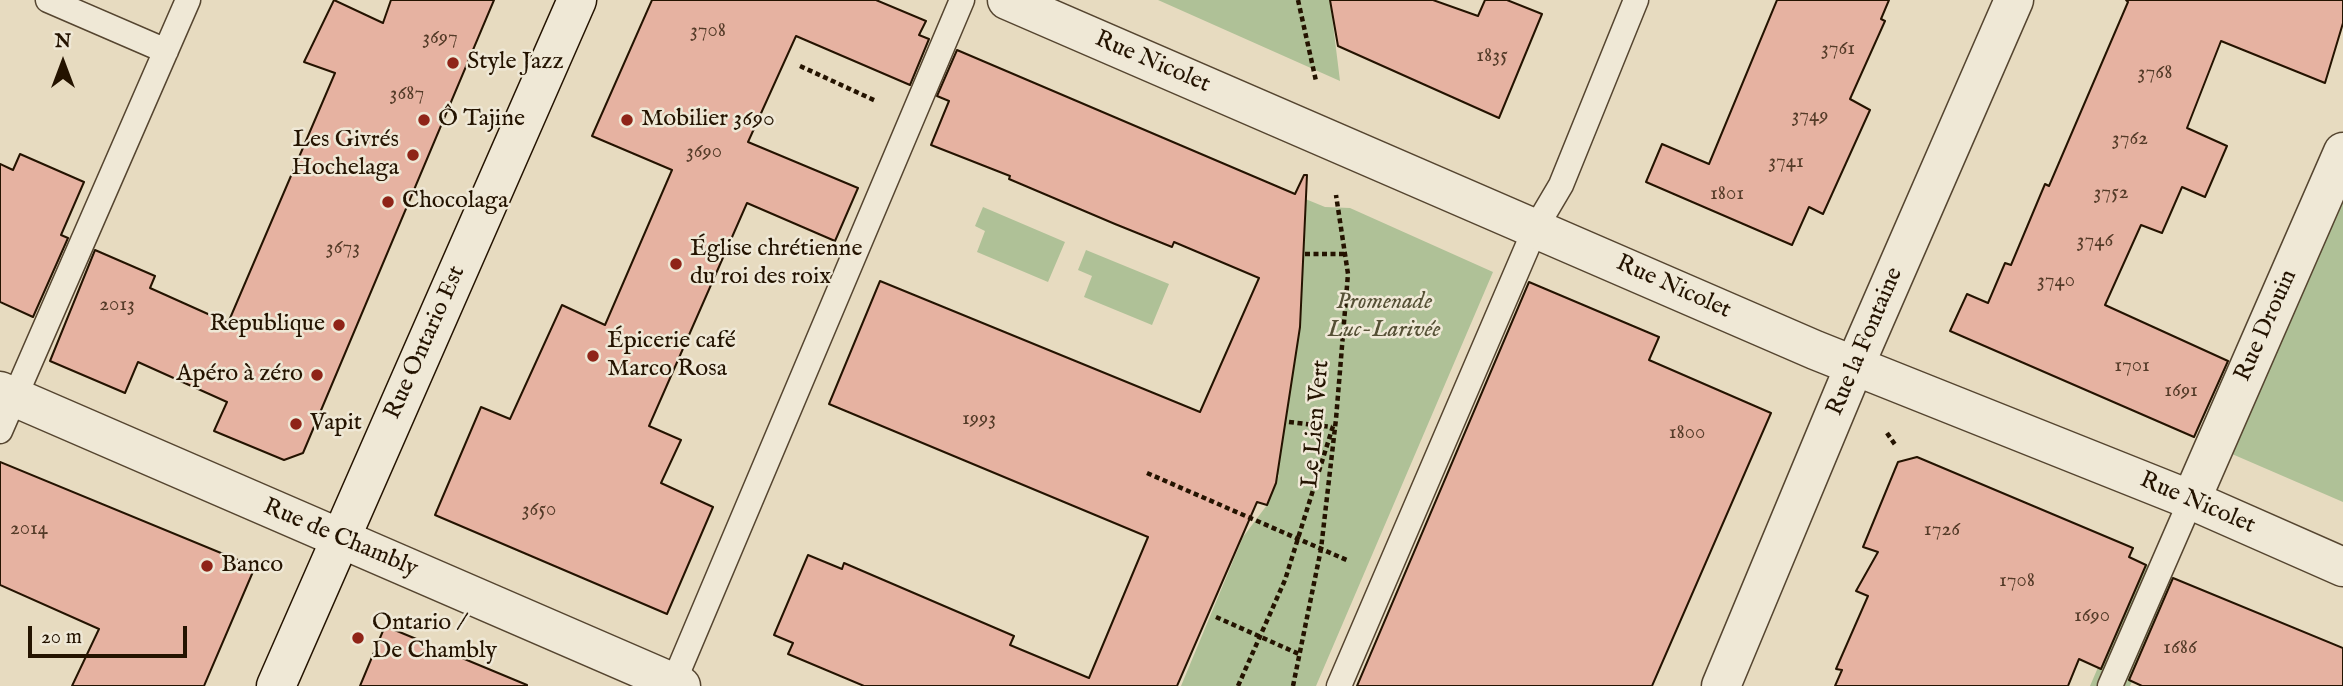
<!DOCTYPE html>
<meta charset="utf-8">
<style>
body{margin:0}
#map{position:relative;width:2343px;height:686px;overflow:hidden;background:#e7dbc0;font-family:"IM FELL English",serif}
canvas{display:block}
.north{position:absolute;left:28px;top:28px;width:70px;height:70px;-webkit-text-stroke:5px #efe8d6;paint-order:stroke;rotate:0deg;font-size:19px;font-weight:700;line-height:28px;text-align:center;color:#241300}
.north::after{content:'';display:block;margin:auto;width:24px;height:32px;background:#241300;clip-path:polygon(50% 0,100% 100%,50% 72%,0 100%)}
.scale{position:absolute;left:28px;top:626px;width:159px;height:32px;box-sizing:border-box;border:4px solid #241300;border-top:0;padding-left:9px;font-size:21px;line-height:24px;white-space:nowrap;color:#241300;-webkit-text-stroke:5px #efe8d6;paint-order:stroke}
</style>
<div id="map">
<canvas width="2343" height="686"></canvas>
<div class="north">N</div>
<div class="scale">20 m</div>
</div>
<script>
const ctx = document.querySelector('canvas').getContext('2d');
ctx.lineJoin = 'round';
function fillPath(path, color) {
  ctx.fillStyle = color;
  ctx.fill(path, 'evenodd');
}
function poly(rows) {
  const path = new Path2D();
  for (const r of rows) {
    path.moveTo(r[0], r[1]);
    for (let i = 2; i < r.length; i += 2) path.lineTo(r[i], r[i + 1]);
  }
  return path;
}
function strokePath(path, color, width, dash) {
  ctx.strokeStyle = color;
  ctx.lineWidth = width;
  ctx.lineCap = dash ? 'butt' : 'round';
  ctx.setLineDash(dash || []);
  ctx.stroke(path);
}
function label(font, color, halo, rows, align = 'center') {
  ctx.font = font + ' "IM FELL English",serif';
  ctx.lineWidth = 5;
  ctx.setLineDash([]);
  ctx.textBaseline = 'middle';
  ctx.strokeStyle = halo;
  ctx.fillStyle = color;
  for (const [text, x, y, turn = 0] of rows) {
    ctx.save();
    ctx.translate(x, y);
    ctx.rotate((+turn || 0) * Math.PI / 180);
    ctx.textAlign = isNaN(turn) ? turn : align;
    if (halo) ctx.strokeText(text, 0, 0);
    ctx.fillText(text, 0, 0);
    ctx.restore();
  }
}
fillPath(poly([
 [1158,0,1330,0,1340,81],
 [2343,196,2343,502,2232,454],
 [1303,198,1325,207,1350,208,1493,272,1316,686,1181,686,1243,537,1267,505,1279,475,1271,471,1291,386,1300,327,1305,227],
 [983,207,1065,242,1048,282,977,252,985,231,975,226],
 [1086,250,1169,284,1152,325,1084,297,1092,276,1078,270],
 [2143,563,2176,579,2130,686,2090,686]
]), '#afc197');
const building = poly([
 [334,0,383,23,391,0,494,0,303,453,284,460,214,431,227,402,138,362,125,393,50,361,95,250,155,276,150,288,228,323,335,73,304,62,334,0],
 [652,0,876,0,926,21,919,35,929,39,910,85,796,36,748,142,858,188,835,241,747,203,649,426,681,440,661,483,713,507,667,614,435,515,481,407,510,419,562,305,605,325,672,170,592,136,652,0],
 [1330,0,1433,0,1478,16,1485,0,1507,0,1542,14,1499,118,1338,46,1330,0],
 [1777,0,1889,0,1881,19,1885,21,1850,99,1870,110,1823,214,1809,207,1792,245,1646,182,1662,144,1709,164,1777,0],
 [2126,0,2343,0,2343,23,2325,83,2221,41,2187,128,2227,146,2205,197,2182,187,2162,233,2141,225,2105,305,2228,361,2194,437,1950,331,1967,294,1988,303,2005,263,2011,265,2045,184,2049,186,2128,2,2126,0],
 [957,50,1295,194,1304,175,1307,175,1300,327,1276,483,1267,505,1257,502,1177,686,864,686,788,654,793,643,774,635,808,555,842,569,844,563,1014,636,1010,645,1089,678,1148,537,829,404,880,281,1200,412,1259,278,1174,242,1172,247,1115,224,1009,179,1010,176,931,145,949,101,937,96,957,50],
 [20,154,84,182,61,235,68,238,33,317,0,302,0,164,13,170,20,154],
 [1529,282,1659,337,1649,360,1771,413,1652,686,1357,686,1529,282],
 [1917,457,2133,548,2129,557,2146,565,2101,669,2079,659,2068,686,1835,686,1842,670,1836,669,1868,596,1856,591,1878,552,1863,547,1898,462,1917,457],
 [0,462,255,567,204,686,72,686,99,629,0,585,0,462],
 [2173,578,2343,648,2343,686,2142,686,2129,680,2173,578],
 [385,626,527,685,527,686,360,686,385,626]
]);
fillPath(building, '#e6b2a1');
strokePath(building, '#241300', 2);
const lane = poly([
 [48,0,166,51],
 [0,431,188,0],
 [672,686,962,0],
 [1339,686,1535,229,1561,185,1636,0],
 [2110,686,2191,500]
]);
const street = poly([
 [1007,0,1815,350,2191,500,2343,567],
 [0,391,681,686],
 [2191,500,2343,152],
 [1721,686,1854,367,2014,0]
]);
const secondary = poly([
 [276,686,577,0]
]);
strokePath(lane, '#554530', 27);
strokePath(street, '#554530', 41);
strokePath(secondary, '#241300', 41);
strokePath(poly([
 [1298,0,1316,81],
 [800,66,876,101],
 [1305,254,1346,254],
 [1289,422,1332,427],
 [1887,433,1896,446],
 [1147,473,1349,561],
 [1216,617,1299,654],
 [1238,686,1285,580,1334,423],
 [1293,686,1321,549,1336,419,1348,274,1336,195]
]), '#241300', 4.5, [5, 3.5]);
strokePath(lane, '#efe8d6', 24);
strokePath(street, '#efe8d6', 38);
strokePath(secondary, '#efe8d6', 38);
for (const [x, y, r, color] of [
 [453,63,7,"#8f2418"],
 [424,120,7,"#8f2418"],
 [627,120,7,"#8f2418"],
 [413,155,7,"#8f2418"],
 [388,202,7,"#8f2418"],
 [676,264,7,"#8f2418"],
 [339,325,7,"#8f2418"],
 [593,356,7,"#8f2418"],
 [317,375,7,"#8f2418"],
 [296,424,7,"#8f2418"],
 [207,566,7,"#8f2418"],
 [358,638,7,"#8f2418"]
]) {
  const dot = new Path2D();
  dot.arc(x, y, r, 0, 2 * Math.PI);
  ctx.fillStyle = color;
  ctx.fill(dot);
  strokePath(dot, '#efe8d6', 2.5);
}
label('21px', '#543b28', null, [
 ["3708",708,32],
 ["3697",440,39],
 ["3761",1838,50],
 ["1835",1492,57],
 ["3768",2155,74],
 ["3687",407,95],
 ["3749",1810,117],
 ["3762",2130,140],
 ["3690",704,153],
 ["3741",1786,163],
 ["3752",2111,194],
 ["1801",1727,195],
 ["3746",2095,242],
 ["3673",343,249],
 ["3740",2056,282],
 ["2013",117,306],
 ["1701",2132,367],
 ["1691",2181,392],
 ["1993",979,420],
 ["1800",1687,434],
 ["3650",539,511],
 ["2014",29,530],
 ["1726",1942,531],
 ["1708",2017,582],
 ["1690",2092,617],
 ["1686",2180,649]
]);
label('24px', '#241300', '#efe8d6', [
 ["Style Jazz",467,63],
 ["Ô Tajine",438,120],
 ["Mobilier 3690",641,120],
 ["Les Givrés",399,141,"right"],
 ["Hochelaga",399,169,"right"],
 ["Chocolaga",402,202],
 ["Église chrétienne",690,250],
 ["du roi des roix",690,278],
 ["Republique",325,325,"right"],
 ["Épicerie café",607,342],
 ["Marco Rosa",607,370],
 ["Apéro à zéro",303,375,"right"],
 ["Vapit",310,424],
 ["Banco",221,566],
 ["Ontario /",372,624],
 ["De Chambly",372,652]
], 'left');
label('24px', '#241300', '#efe8d6', [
 ["Rue Nicolet",1152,63,23],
 ["Rue Nicolet",1673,288,24],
 ["Rue Drouin",2267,326,-66],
 ["Rue la Fontaine",1866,342,-67],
 ["Rue Ontario Est",426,343,-66],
 ["Le Lien Vert",1317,424,-85],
 ["Rue Nicolet",2197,504,23],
 ["Rue de Chambly",340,539,23]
]);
label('italic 24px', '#555035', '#efe8d6', [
 ["Promenade",1384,303],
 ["Luc-Larivée",1384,331]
]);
</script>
